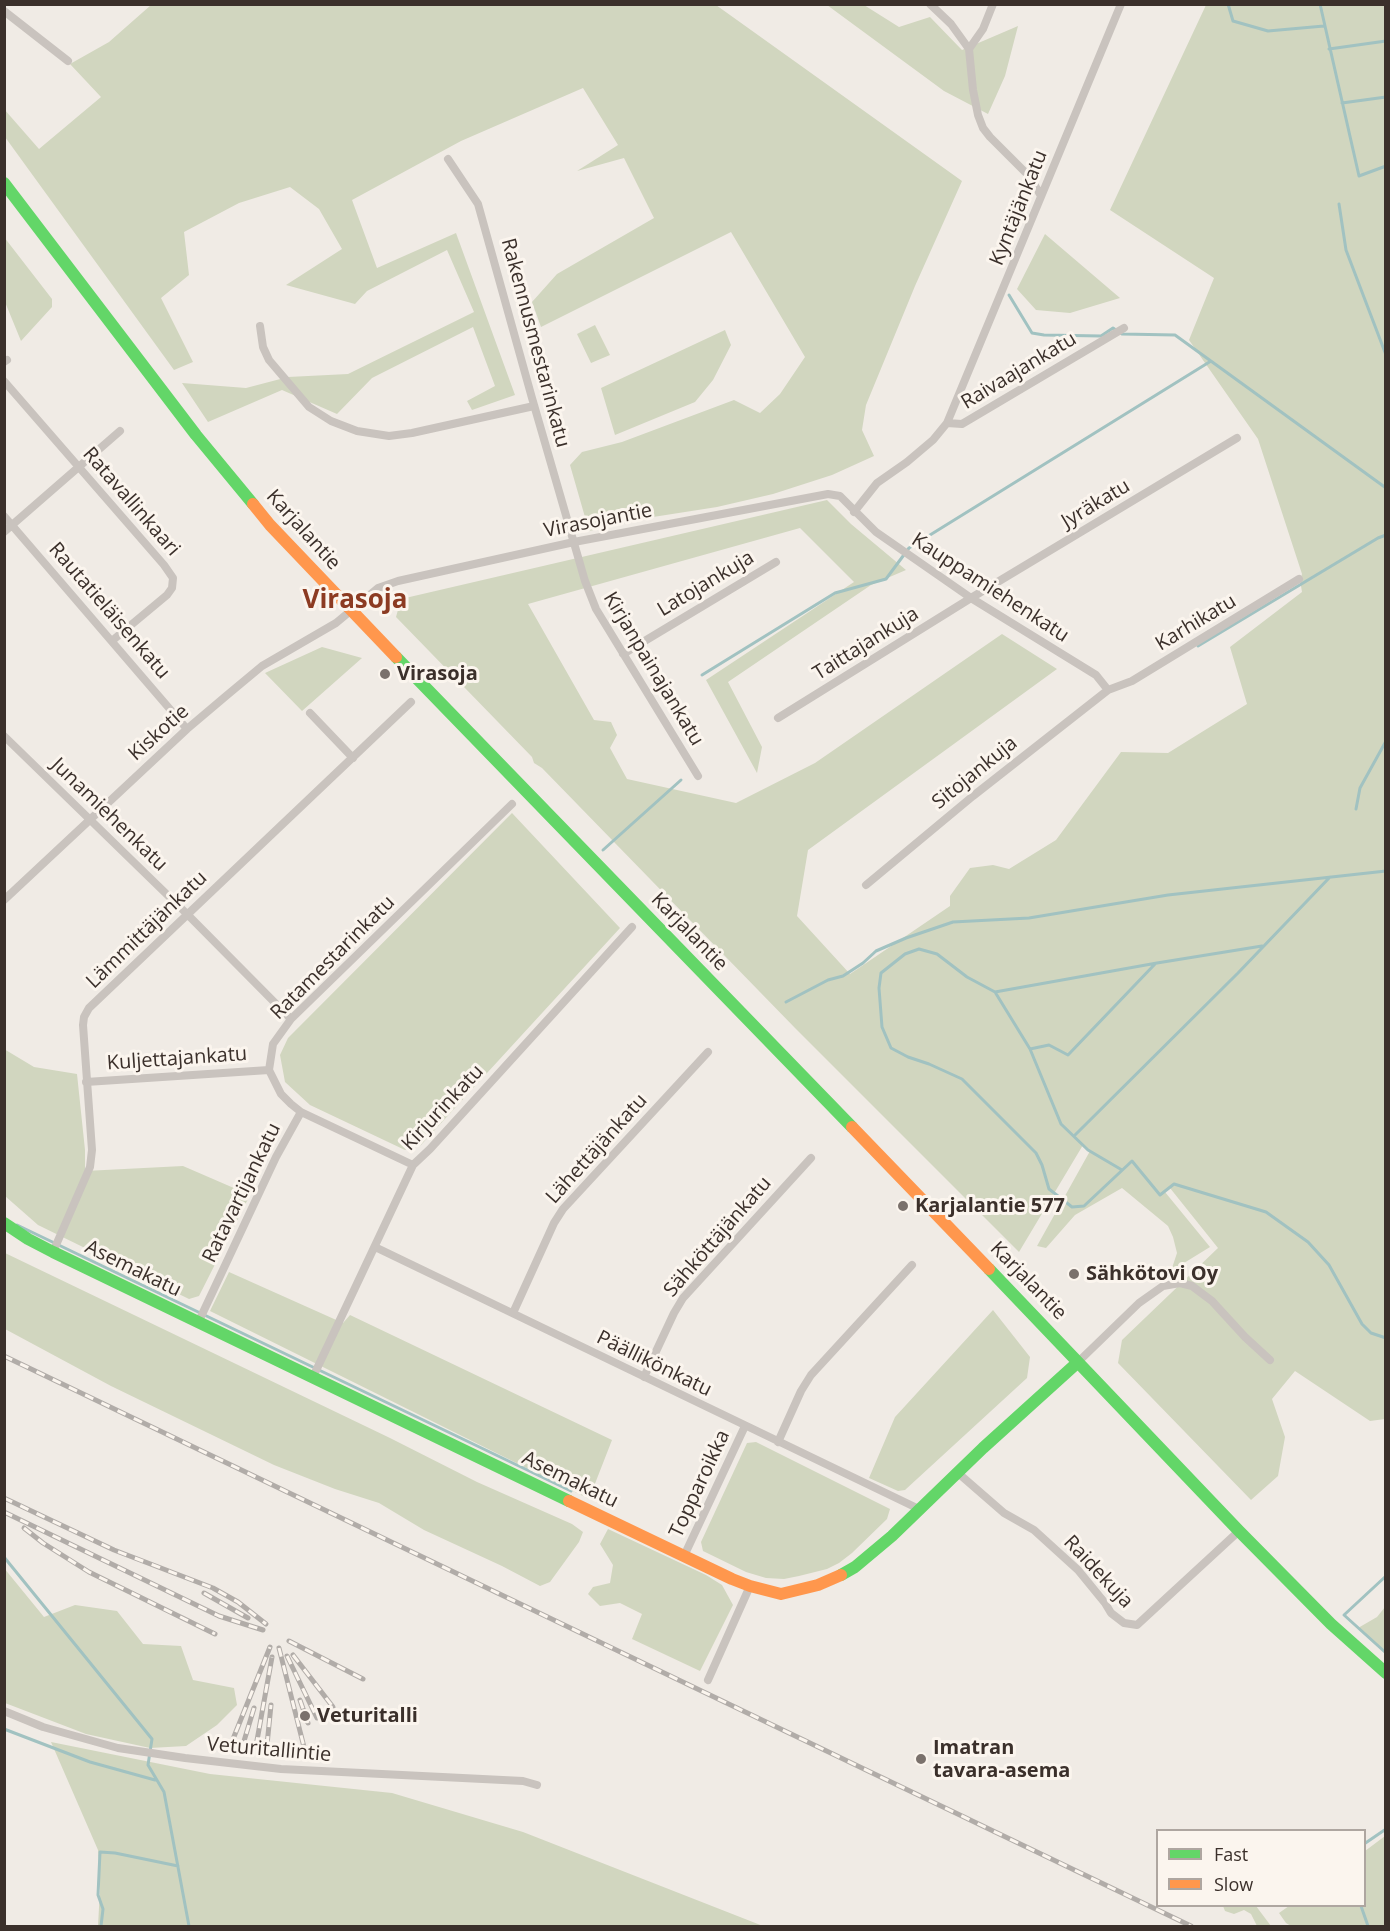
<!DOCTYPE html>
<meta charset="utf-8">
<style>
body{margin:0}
#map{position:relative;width:1390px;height:1931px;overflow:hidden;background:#f0ebe5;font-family:"Open Sans",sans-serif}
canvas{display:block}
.frame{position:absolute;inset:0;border:6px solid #3b302b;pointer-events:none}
.legend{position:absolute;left:1156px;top:1829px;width:210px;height:78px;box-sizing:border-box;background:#fbf5ee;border:2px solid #aea6a0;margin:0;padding:8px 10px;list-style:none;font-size:18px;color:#3b302b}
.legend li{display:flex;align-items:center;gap:12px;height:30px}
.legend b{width:30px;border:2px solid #aea6a0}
</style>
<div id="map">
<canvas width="1390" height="1931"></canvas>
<div class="frame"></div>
<ul class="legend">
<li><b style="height:8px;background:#63d668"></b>Fast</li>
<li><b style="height:8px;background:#ff974d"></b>Slow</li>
</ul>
</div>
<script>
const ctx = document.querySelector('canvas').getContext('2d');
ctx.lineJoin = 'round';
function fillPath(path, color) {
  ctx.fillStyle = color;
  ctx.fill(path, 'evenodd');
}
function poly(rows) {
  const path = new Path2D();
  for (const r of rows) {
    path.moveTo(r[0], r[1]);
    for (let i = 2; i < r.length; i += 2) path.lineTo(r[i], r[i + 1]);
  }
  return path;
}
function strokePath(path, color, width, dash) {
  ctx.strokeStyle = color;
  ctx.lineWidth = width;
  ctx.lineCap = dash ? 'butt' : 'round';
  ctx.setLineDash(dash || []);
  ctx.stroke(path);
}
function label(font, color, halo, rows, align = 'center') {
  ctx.font = font + ' "Open Sans",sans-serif';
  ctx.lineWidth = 6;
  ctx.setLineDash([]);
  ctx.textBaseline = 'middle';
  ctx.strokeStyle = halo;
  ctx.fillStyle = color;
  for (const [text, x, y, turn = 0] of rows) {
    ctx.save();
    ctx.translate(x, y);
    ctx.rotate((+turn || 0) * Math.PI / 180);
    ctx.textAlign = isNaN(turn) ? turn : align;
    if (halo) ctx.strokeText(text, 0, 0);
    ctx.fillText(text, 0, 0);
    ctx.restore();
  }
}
fillPath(poly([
 [151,5,716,5,962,181,915,286,866,405,862,430,874,456,832,475,773,494,717,507,653,517,589,531,570,465,582,452,622,442,734,400,760,413,780,394,805,357,731,232,541,327,532,302,557,274,654,218,624,158,577,171,618,145,583,88,461,141,352,200,377,268,456,233,515,395,472,410,467,401,495,386,473,327,372,378,337,414,282,390,208,422,182,383,246,388,288,377,348,374,474,312,447,250,367,291,355,304,286,285,342,249,319,209,290,187,239,203,184,232,189,275,161,298,193,362,174,370,5,137,4,109,39,149,101,97,70,64,109,42],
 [827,5,864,5,899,27,930,17,962,50,1018,26,1005,76,988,114,944,91],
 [1206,5,1385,5,1385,1419,1370,1421,1295,1371,1272,1399,1285,1437,1278,1476,1251,1500,1118,1363,1122,1340,1218,1248,1170,1188,1165,1192,1210,1247,1171,1271,1177,1253,1173,1237,1168,1226,1122,1188,1075,1215,1046,1248,1037,1246,1090,1151,1083,1145,1019,1252,795,1028,542,768,534,763,532,757,396,617,401,599,827,500,851,524,906,570,871,585,728,682,762,747,757,773,706,680,854,582,800,528,528,604,594,720,611,722,617,735,610,748,627,779,736,803,815,763,1002,634,1057,669,808,850,797,916,850,974,950,906,950,896,970,868,993,865,1009,869,1056,840,1121,752,1168,753,1247,704,1230,647,1302,592,1300,580,1302,574,1258,439,1189,340,1214,278,1110,210],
 [1045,234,1120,298,1070,313,1036,310,1017,289],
 [4,237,52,299,52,307,21,341,5,302],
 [595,325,610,355,591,363,577,334],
 [725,330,731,345,713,380,695,402,615,435,601,388],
 [322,647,362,658,302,711,265,673],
 [512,813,620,928,421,1145,405,1150,310,1105,285,1082,280,1055,288,1038],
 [4,1049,34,1067,77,1074,85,1150,85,1171,183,1166,250,1195,199,1296,189,1299,38,1225,5,1196],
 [5,1253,390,1438,477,1482,572,1524,583,1532,579,1542,550,1582,540,1586,502,1566,424,1530,379,1503,335,1489,274,1465,111,1386,5,1329],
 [229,1272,343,1323,350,1315,612,1440,589,1499,210,1311],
 [993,1310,1030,1357,1027,1378,905,1490,898,1491,869,1478,895,1417],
 [756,1442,890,1509,887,1519,852,1553,839,1563,827,1569,799,1576,784,1579,766,1578,746,1572,703,1551,701,1542,747,1443],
 [608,1529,706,1575,722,1585,733,1605,700,1671,632,1639,642,1614,620,1603,600,1606,588,1594,593,1587,610,1583,613,1565,600,1544],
 [4,1568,44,1617,75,1605,117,1611,143,1644,181,1646,193,1680,234,1688,237,1705,217,1725,186,1746,150,1748,86,1734,5,1703],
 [1385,1607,1385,1653,1358,1628,1377,1617],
 [51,1742,210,1774,392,1793,523,1832,763,1926,98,1926,100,1889,98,1850],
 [1385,1836,1385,1926,1291,1926,1286,1923,1279,1913,1289,1906,1364,1906,1365,1851],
 [1223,1906,1256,1906,1271,1926,1257,1926,1251,1914,1244,1910,1234,1914,1225,1911]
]), '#d1d6bf');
strokePath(poly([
 [1228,4,1233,21,1268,31,1324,26],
 [1320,4,1359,176,1386,166],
 [1329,49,1386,41],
 [1342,103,1386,97],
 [1339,204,1346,250,1386,355],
 [1009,295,1032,333,1044,335,1101,336,1113,328,1122,334,1175,335,1386,488],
 [1198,646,1378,538,1386,535],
 [702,675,835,593,886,579,909,548,1211,361],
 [1356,809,1360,788,1386,741],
 [603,850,681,780],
 [995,992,1157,963,1262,946],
 [786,1002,828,980,843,976,863,963,876,951,906,938,953,922,1029,918,1168,895,1386,871],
 [1030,1049,1049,1045,1068,1055,1155,964],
 [1074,1136,1238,973,1330,877],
 [1122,1170,1088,1150,1061,1124,1030,1049,995,992,967,977,937,954,919,949,905,954,881,973,879,988,882,1027,891,1048,908,1057,929,1064,962,1079,1036,1153,1042,1165,1049,1189,1072,1207,1084,1206,1132,1161,1160,1195,1174,1184,1266,1212,1308,1242,1329,1265,1362,1324,1371,1333,1386,1338],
 [17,1225,571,1491],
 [4,1557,152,1739,148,1765,164,1792,189,1926],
 [1386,1576,1344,1615,1386,1653],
 [4,1729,90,1762,155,1780],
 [1364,1844,1386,1829],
 [1361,1906,1368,1926],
 [101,1926,103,1909,98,1895,100,1852,115,1853,178,1866]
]), '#a1c2c1', 3);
strokePath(poly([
 [930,4,951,24,969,49,973,90,978,115,983,128,990,137,1030,177,1041,196],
 [4,11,68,61],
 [969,49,983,29,993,4],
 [448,159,478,204,532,398,585,581,596,609,698,776],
 [260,326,263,347,269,360,309,407,331,421,357,431,389,436,412,433,534,406],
 [4,362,7,360],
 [4,381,164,565,173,578,172,588,167,595,113,640],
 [947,423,1121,4],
 [854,512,877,483,907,462,933,440,947,423,962,424,1124,328],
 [4,516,187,729],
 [4,532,120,431],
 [623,654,776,562],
 [310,713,353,758],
 [778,718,971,598,1237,438],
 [4,736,187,914,291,1019],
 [866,885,973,796,1108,690,1132,681,1299,579],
 [4,900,187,729,226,696,262,666,336,623,378,588,398,581,574,542,828,494,840,496,876,532,971,598,1096,675,1108,690],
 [86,1082,269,1070],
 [413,1165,301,1112,291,1104,281,1094,269,1070,273,1044,291,1019,512,804],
 [375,1247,919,1509],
 [53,1252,90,1167,92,1150,83,1025,84,1017,89,1008,411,702],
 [513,1313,554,1223,563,1209,708,1052],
 [198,1323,276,1157,301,1112],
 [1077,1363,1139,1303,1163,1286,1180,1283,1192,1286,1212,1301,1245,1337,1270,1360],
 [313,1377,413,1165,430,1149,632,927],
 [644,1377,674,1313,683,1298,811,1158],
 [778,1442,801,1391,811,1375,912,1265],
 [958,1473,1004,1513,1034,1530,1078,1570,1105,1603,1111,1613,1124,1623,1137,1625,1239,1531],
 [684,1556,745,1426],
 [708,1680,750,1586],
 [4,1711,43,1727,118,1748,185,1758,281,1769,523,1781,537,1785]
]), '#c9c3be', 8);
strokePath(poly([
 [4,183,196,435,253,504],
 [396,657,852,1127],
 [4,1223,28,1239,53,1252,569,1501],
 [989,1269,1239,1531,1331,1624,1386,1673],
 [841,1575,855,1567,892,1536,983,1448,1077,1363]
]), '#63d668', 12);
strokePath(poly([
 [253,504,270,525,396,657],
 [852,1127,989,1269],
 [569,1501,732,1579,750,1586,781,1594,818,1585,841,1575]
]), '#ff974d', 12);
const rail = poly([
 [4,1356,1191,1926],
 [4,1498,114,1550,213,1588,238,1602,266,1624],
 [4,1512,219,1616,263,1630],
 [24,1528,43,1543,89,1572,215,1634],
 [204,1593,248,1618],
 [289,1641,363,1679],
 [279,1648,305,1751],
 [293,1655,333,1707],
 [287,1656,317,1718],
 [300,1700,308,1723],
 [267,1745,271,1705],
 [256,1746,272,1657],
 [229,1749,270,1647],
 [241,1751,254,1708]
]);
strokePath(rail, '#b1aca8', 5);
strokePath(rail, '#fbf5ee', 3, [9]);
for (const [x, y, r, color] of [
 [385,674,6,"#7a716c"],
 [903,1206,6,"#7a716c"],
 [1074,1274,6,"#7a716c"],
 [305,1716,6,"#7a716c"],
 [921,1759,6,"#7a716c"]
]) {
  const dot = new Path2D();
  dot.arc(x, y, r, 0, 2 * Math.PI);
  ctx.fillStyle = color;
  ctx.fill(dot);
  strokePath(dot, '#fbf5ee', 2);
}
label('20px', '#3b302b', '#fbf5ee', [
 ["Kyntäjänkatu",1019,208,-68],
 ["Rakennusmestarinkatu",535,343,75],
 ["Raivaajankatu",1019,371,-31],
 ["Ratavallinkaari",131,502,49],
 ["Jyräkatu",1096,504,-31],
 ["Virasojantie",598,521,-11],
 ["Karjalantie",303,530,48],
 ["Latojankuja",706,584,-31],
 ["Kauppamiehenkatu",990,588,33],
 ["Rautatieläisenkatu",109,611,49],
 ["Karhikatu",1196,623,-31],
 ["Taittajankuja",866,644,-32],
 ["Kirjanpainajankatu",653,669,59],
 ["Kiskotie",159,733,-42],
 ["Sitojankuja",975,773,-39],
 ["Junamiehenkatu",109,815,44],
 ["Lämmittäjänkatu",147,930,-44],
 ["Karjalantie",689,932,46],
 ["Ratamestarinkatu",333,958,-45],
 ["Kuljettajankatu",177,1059,-4],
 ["Kirjurinkatu",443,1108,-47],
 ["Lähettäjänkatu",597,1149,-48],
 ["Ratavartijankatu",242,1193,-64],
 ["Sähköttäjänkatu",718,1237,-49],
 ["Asemakatu",133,1269,26],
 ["Karjalantie",1028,1281,46],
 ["Päällikönkatu",654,1364,26],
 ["Asemakatu",570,1480,26],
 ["Topparoikka",700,1484,-65],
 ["Raidekuja",1098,1572,47],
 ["Veturitallintie",269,1750,5]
]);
label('bold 20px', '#3b302b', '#fbf5ee', [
 ["Virasoja",397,674],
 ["Karjalantie 577",915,1206],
 ["Sähkötovi Oy",1086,1274],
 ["Veturitalli",317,1716],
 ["Imatran",933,1748],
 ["tavara-asema",933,1771]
], 'left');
label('bold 26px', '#8c3b22', '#fbf5ee', [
 ["Virasoja",355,601]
]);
</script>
